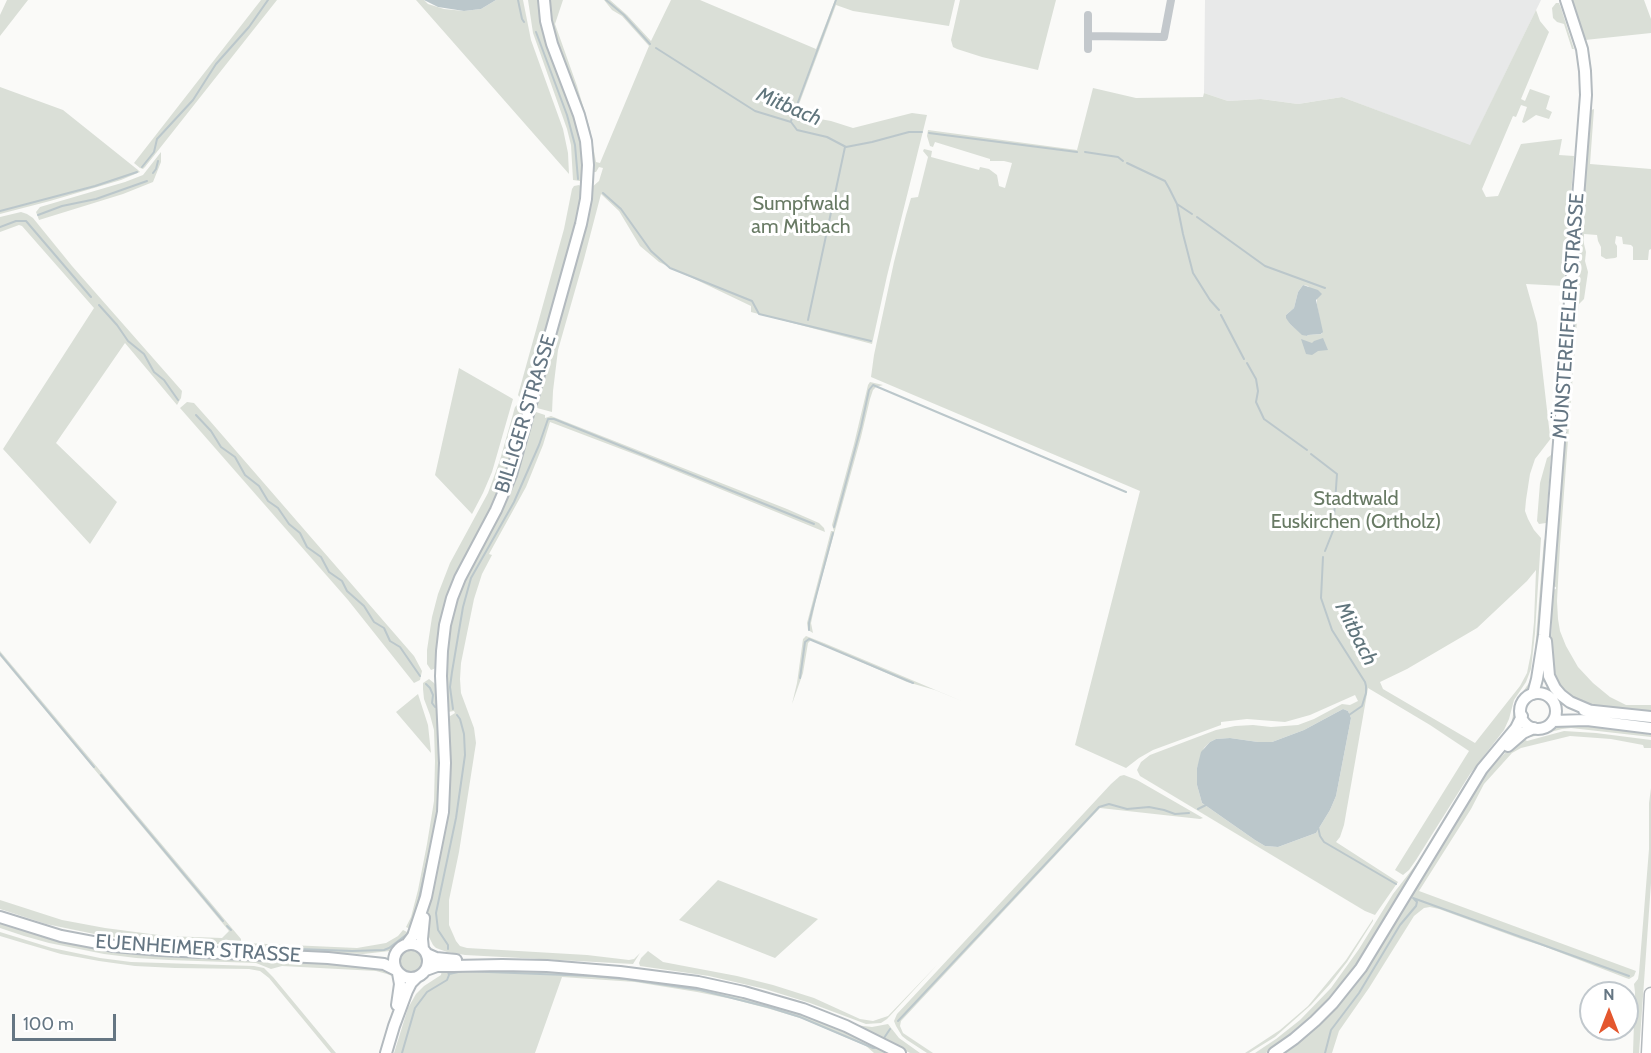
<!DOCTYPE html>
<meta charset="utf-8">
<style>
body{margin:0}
#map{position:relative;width:1651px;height:1053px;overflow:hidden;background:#fafaf8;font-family:Cabin,sans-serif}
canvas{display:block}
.north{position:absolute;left:1579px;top:981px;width:60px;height:60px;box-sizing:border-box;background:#fff;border:2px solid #c1c8cd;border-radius:50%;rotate:0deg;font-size:16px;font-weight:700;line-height:24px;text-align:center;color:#657683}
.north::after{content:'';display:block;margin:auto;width:21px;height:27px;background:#e4572e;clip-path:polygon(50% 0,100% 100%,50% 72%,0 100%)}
.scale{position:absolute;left:12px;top:1014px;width:104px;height:27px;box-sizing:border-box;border:3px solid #657683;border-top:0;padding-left:8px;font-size:18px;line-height:21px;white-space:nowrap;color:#657683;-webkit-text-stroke:4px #fff;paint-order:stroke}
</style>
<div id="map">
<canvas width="1651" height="1053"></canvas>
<div class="north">N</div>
<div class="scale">100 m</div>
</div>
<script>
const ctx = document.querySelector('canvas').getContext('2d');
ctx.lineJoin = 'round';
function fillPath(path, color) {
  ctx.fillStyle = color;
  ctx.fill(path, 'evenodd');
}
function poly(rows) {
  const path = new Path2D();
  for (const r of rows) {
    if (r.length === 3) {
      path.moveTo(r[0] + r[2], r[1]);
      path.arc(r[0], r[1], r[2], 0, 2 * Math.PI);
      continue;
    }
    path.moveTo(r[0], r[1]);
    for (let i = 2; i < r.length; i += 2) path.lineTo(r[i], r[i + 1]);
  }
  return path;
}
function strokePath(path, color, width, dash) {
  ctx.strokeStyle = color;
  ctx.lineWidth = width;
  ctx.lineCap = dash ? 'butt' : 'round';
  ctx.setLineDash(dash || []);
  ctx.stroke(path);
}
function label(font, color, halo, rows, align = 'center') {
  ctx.font = font + ' Cabin,sans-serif';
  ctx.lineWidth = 6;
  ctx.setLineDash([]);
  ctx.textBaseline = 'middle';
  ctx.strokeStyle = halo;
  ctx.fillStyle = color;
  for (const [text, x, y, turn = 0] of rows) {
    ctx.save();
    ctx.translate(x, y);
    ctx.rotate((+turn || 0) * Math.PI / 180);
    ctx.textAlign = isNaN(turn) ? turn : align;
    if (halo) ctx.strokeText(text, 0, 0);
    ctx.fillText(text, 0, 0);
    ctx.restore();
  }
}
fillPath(poly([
 [1205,0,1541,0,1470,146,1342,97,1298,104,1261,99,1228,101,1204,93]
]), '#e8e9e9');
fillPath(poly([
 [7,0,28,0,0,36,0,15],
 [261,0,277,0,145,167,143,169,140,168,134,163],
 [416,0,424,0,428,4,444,9,464,11,481,9,496,0,523,0,531,40,563,129,568,153,569,174],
 [528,0,541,0,562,80,581,138,584,180,580,181,573,180,571,145,567,129,533,33],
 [548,0,563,0,555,24,577,86,590,129,596,162,600,163,649,46,622,16,612,10,604,0,610,0,627,15,651,41,671,0,700,0,816,49,835,0,955,0,949,26,853,11,836,5,798,107,814,118,831,121,853,128,912,113,927,115,887,276,872,344,751,312,751,306,659,262,640,246,619,211,601,194,584,259,558,350,553,391,552,412,537,408,535,406,591,188,599,181,603,168,599,167,596,172,592,172,552,31],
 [960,0,1056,0,1038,70,982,57,957,49,953,47,951,40],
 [1571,0,1644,0,1651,19,1651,33,1585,40,1583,39],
 [1556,3,1559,3,1561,8,1574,49,1572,49,1564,24,1557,22,1553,18,1552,8],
 [1536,10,1540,21,1549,32,1521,99,1525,101,1530,89,1550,96,1546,109,1552,112,1549,119,1536,115,1524,123,1522,122,1527,107,1521,105,1516,117,1513,116,1482,189,1486,197,1498,196,1521,144,1562,139,1559,155,1574,156,1564,286,1526,284,1537,323,1550,436,1552,437,1535,459,1530,474,1526,500,1525,511,1528,519,1534,530,1541,538,1535,633,1531,669,1526,682,1514,700,1509,719,1504,730,1470,774,1416,860,1409,870,1403,875,1395,870,1469,751,1430,725,1368,688,1344,825,1340,837,1336,842,1398,882,1375,915,1365,911,1140,776,1137,770,1141,762,1150,755,1216,730,1235,726,1253,725,1271,727,1298,725,1314,719,1342,704,1350,705,1358,701,1355,695,1310,715,1285,722,1247,719,1221,722,1221,725,1153,750,1139,758,1126,768,1075,745,1140,491,871,377,874,355,894,262,906,215,911,198,918,197,928,157,923,151,924,149,932,151,931,157,979,170,980,167,989,169,997,175,999,186,1005,188,1012,163,1004,161,990,161,990,159,935,142,933,147,930,146,927,136,928,130,1077,150,1093,88,1136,98,1203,97,1204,93,1228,101,1261,99,1298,104,1342,97,1470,145],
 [1303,285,1308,286,1317,297,1317,305,1322,334,1308,335,1307,336,1302,334,1290,324,1286,315,1294,308,1298,292],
 [1536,570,1534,622,1531,653,1527,673,1520,686,1475,743,1383,689,1380,682,1407,669,1477,628,1527,581],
 [1343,709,1348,711,1351,718,1336,796,1330,810,1316,833,1278,847,1265,846,1255,840,1202,803,1197,785,1197,768,1204,748,1210,742,1216,739,1230,738,1258,742,1272,742,1304,730],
 [0,87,63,110,138,170,140,172,121,180,50,201,0,214],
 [1594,109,1590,164,1651,169,1651,249,1649,250,1648,260,1633,260,1633,247,1631,245,1623,244,1622,237,1616,236,1615,243,1617,246,1617,257,1615,258,1606,259,1601,256,1601,247,1598,241,1597,235,1584,234,1584,244,1586,252,1585,261,1588,272,1584,299,1579,304,1577,320,1560,546,1557,601,1558,619,1560,631,1566,646,1578,667,1593,683,1610,697,1626,705,1651,705,1651,714,1607,711,1575,701,1556,684,1550,656,1552,617,1550,603,1552,590,1556,589,1556,587,1552,586,1573,311,1577,310,1578,308,1575,303,1588,111],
 [161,152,161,162,153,182,123,194,39,220,36,212,40,207,125,182,143,175],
 [579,185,582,187,579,216,527,400,521,399,518,395,564,229,572,189,574,186],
 [21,212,27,214,33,218,72,266,182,391,181,398,177,405,125,343,56,443,117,502,90,544,3,449,94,308,22,226,19,225,0,232,0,217],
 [459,368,513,399,492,472,483,493,472,514,435,475],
 [870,382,883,385,876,387,873,390,870,399,861,437,817,595,811,623,813,633,808,630,807,623,831,531,834,531,832,525,854,444,868,385],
 [187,402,194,403,210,421,414,656,422,671,420,680,414,683,348,600,180,408],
 [518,404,525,406,506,480,466,557,436,668,431,670,427,664,427,650,432,617,438,594,450,563,488,493,500,460,515,407],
 [536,412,545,415,545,418,551,416,787,509,819,523,824,528,825,532,642,457,550,422,543,445,526,487,489,554,492,555,482,574,474,599,461,663,460,679,461,693,474,728,476,743,459,852,449,900,449,925,456,941,460,946,467,948,587,955,629,960,634,959,640,953,633,964,465,955,447,952,436,948,433,945,427,933,427,915,430,894,447,718,455,713,454,711,448,712,445,655,453,607,534,413],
 [1551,455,1546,523,1539,524,1537,521,1540,483,1547,458],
 [1544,539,1546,543,1540,645,1529,692,1522,698,1520,702,1516,724,1512,721,1514,708,1520,696,1531,680,1534,663],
 [806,636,824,643,964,702,935,690,907,682,811,640,808,643,803,673,792,704,797,683,803,639],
 [0,651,241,939,241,941,230,944,207,944,148,941,104,936,46,924,0,909,0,900,62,920,105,928,166,936,222,938,229,931,0,656],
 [429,679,434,683,437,687,442,752,440,807,423,896,410,929,406,927,411,917,418,890,427,844,434,801,435,761,434,730,430,715,424,699,423,689,423,683],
 [418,694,428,725,431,753,396,712],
 [1570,723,1591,727,1638,732,1651,735,1651,737,1571,728,1562,729,1531,737,1527,737,1532,732,1544,731,1557,724],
 [1564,731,1596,733,1651,740,1651,748,1644,748,1643,745,1611,739,1570,736,1521,748,1512,753,1484,784,1471,809,1419,891,1636,971,1634,976,1629,979,1626,978,1543,946,1521,939,1439,909,1430,907,1424,908,1414,916,1369,988,1339,1031,1332,1053,1281,1053,1322,1020,1481,780,1492,766,1521,737,1527,741],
 [1124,775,1137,780,1203,818,1200,819,1100,808,901,1021,900,1026,903,1033,933,1053,927,1053,907,1040,902,1036,896,1026,894,1021,897,1014,1111,784,1120,776],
 [1651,788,1651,883,1639,1053,1633,1053,1635,992,1634,984,1638,979,1639,973,1649,849,1649,803],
 [1421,858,1363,955,1334,994,1309,1020,1285,1040,1266,1053,1255,1053,1276,1039,1300,1020,1331,988,1359,949,1393,894],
 [718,880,818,919,775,958,679,920],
 [0,911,62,930,118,941,150,944,228,947,245,943,357,948,386,943,398,936,403,930,411,934,406,940,390,951,363,954,168,946,103,940,42,927,0,913],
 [1373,919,1373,921,1347,962,1330,984,1311,1005,1275,1037,1249,1053,1245,1053,1280,1030,1308,1006,1346,960],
 [0,922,52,938,368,964,394,972,394,981,392,976,387,974,376,971,282,966,271,969,256,963,169,960,136,958,104,954,49,943,24,936,0,928],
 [0,932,52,948,100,958,131,962,254,966,264,968,273,977,336,1053,331,1053,269,978,260,971,249,969,175,968,135,966,99,961,61,954,20,942,0,936],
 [411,961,14],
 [648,951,663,962,737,976,773,985,814,998,860,1019,873,1021,888,1016,938,964,887,1019,881,1023,866,1024,810,1003,765,989,709,976,640,966,639,963,641,958],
 [460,967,570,972,689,985,781,1006,848,1031,892,1053,874,1053,866,1046,803,1019,770,1009,732,999,697,992,635,982,562,977,535,1053,394,1053,408,1008,416,994,424,986,441,975,442,969],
 [888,1024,899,1038,920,1053,910,1053,855,1025,872,1027]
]), '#dadfd7');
fillPath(poly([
 [424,0,496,0,481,9,464,11,438,7],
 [1303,285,1318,290,1322,294,1316,300,1323,332,1321,334,1308,335,1307,336,1302,335,1290,324,1286,318,1286,315,1294,308,1298,292],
 [1323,338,1328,350,1318,351,1312,355,1306,354,1301,339,1312,343,1314,341],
 [1343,709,1348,711,1351,718,1336,796,1330,810,1316,833,1278,847,1265,846,1255,840,1202,803,1197,785,1197,768,1201,752,1210,742,1216,739,1230,738,1258,742,1272,742,1304,730]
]), '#bbc7cb');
strokePath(poly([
 [518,0,522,19,524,22],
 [606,0,624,15,650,44],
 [536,32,567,115,575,145,578,179],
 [656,48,755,111,791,122,797,130,827,137,846,147,872,142,909,132,922,132],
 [791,121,836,0],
 [929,133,1077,152],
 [1085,152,1118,157,1123,161],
 [1127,163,1165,181,1169,188,1177,204,1183,234,1193,273,1210,300,1219,310],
 [142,167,154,152,157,139,193,100,216,64,249,27,268,0],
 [153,173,156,169,158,161],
 [603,193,621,209,651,251,670,268,752,301,759,314,871,341],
 [1177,204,1192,214],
 [0,211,95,186,137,172],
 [38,215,62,206,96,199,147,181],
 [1197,217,1265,266,1325,288],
 [0,227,16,221,26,221,91,297],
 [99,305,117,325,128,341,144,354,154,372,164,380,178,400],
 [1221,315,1244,359],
 [808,320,845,147],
 [1247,363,1256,379,1258,391,1256,402,1264,419,1307,450],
 [196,415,211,431,221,447,235,457,245,475,259,486,268,501,278,508,289,524,300,533,307,547,321,557,329,572,342,581,347,591,364,606,374,622,384,628,390,641,400,647,420,676],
 [1311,454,1337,474,1333,531,1325,551],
 [834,527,861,427,869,390,873,385,1126,492],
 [1323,557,1321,598,1332,630,1365,682,1366,686,1366,693,1362,706,1349,715],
 [809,630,809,623,812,611,833,533],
 [0,654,94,767],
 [800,678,805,642,809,639,913,683],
 [426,684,430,688,433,695,432,703,435,707],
 [453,709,450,687,452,672,463,607,471,578,514,502,539,445,548,419,554,419,814,524],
 [101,775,223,921],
 [1198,809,1206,805],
 [1318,827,1320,836,1324,842,1396,884],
 [1413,898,1629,976],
 [417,908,428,858],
 [227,926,231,930],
 [244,947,352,951,384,950,389,948,406,935],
 [448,949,448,945,438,930,436,913,456,818,465,755,464,734,460,719,457,715],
 [449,974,463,971,592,976,625,979,700,990,768,1007,800,1017,873,1048,875,1048],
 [898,1021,1099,807,1109,804,1127,809,1149,807,1164,810,1175,814,1189,813],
 [884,1038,890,1029],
 [402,1053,415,1008,427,992,447,980,449,975,448,972],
 [1325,1053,1331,1030,1359,993,1400,925,1416,906,1417,902,1414,899]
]), '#bbc7cb', 2);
const secondary = poly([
 [1546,641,1549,676,1555,688,1561,695,1570,702,1591,711],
 [1538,711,18],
 [1533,694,1537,679,1544,635,1586,95,1585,71,1582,49,1566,0],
 [1584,710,1651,717],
 [1553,721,1587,720,1651,728],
 [1508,746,1523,733,1534,728],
 [0,917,61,936,114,946,161,950,328,958,384,964,396,970],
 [411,961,17],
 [407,944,413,936,426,897,443,812,445,763,441,676,442,651,445,625,452,598,460,578,496,510,511,475,581,224,586,199,588,165,586,141,579,115,552,44,546,21,544,0],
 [423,949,422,939,424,918],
 [427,954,436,958,456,960],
 [426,970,437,966,453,966,502,965,547,966,620,972,698,982,744,992,803,1009,846,1026,900,1053],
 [397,1005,400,984,398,973],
 [386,1053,394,1026,407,991,411,983,417,977],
 [1274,1053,1294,1039,1315,1021,1333,1003,1361,968,1482,769,1516,728,1522,716]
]);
const primary = poly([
 [1648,1053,1651,994]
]);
strokePath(secondary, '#b3babf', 14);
strokePath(primary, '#b5babe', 15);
strokePath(poly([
 [1088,36,1164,37,1171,0],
 [1088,49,1088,15]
]), '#c3c8cc', 8);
strokePath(secondary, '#fff', 10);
strokePath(primary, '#fff', 12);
label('20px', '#687a64', '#fff', [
 ["Sumpfwald",801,204],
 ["am Mitbach",801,227],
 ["Stadtwald",1356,499],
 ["Euskirchen (Ortholz)",1356,522]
]);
label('20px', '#657683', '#fff', [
 ["MÜNSTEREIFELER STRASSE",1569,316,-86],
 ["BILLIGER STRASSE",526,414,-73],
 ["EUENHEIMER STRASSE",198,949,4]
]);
label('italic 21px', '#60757c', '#fff', [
 ["Mitbach",789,107,23],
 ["Mitbach",1356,634,63]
]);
</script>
